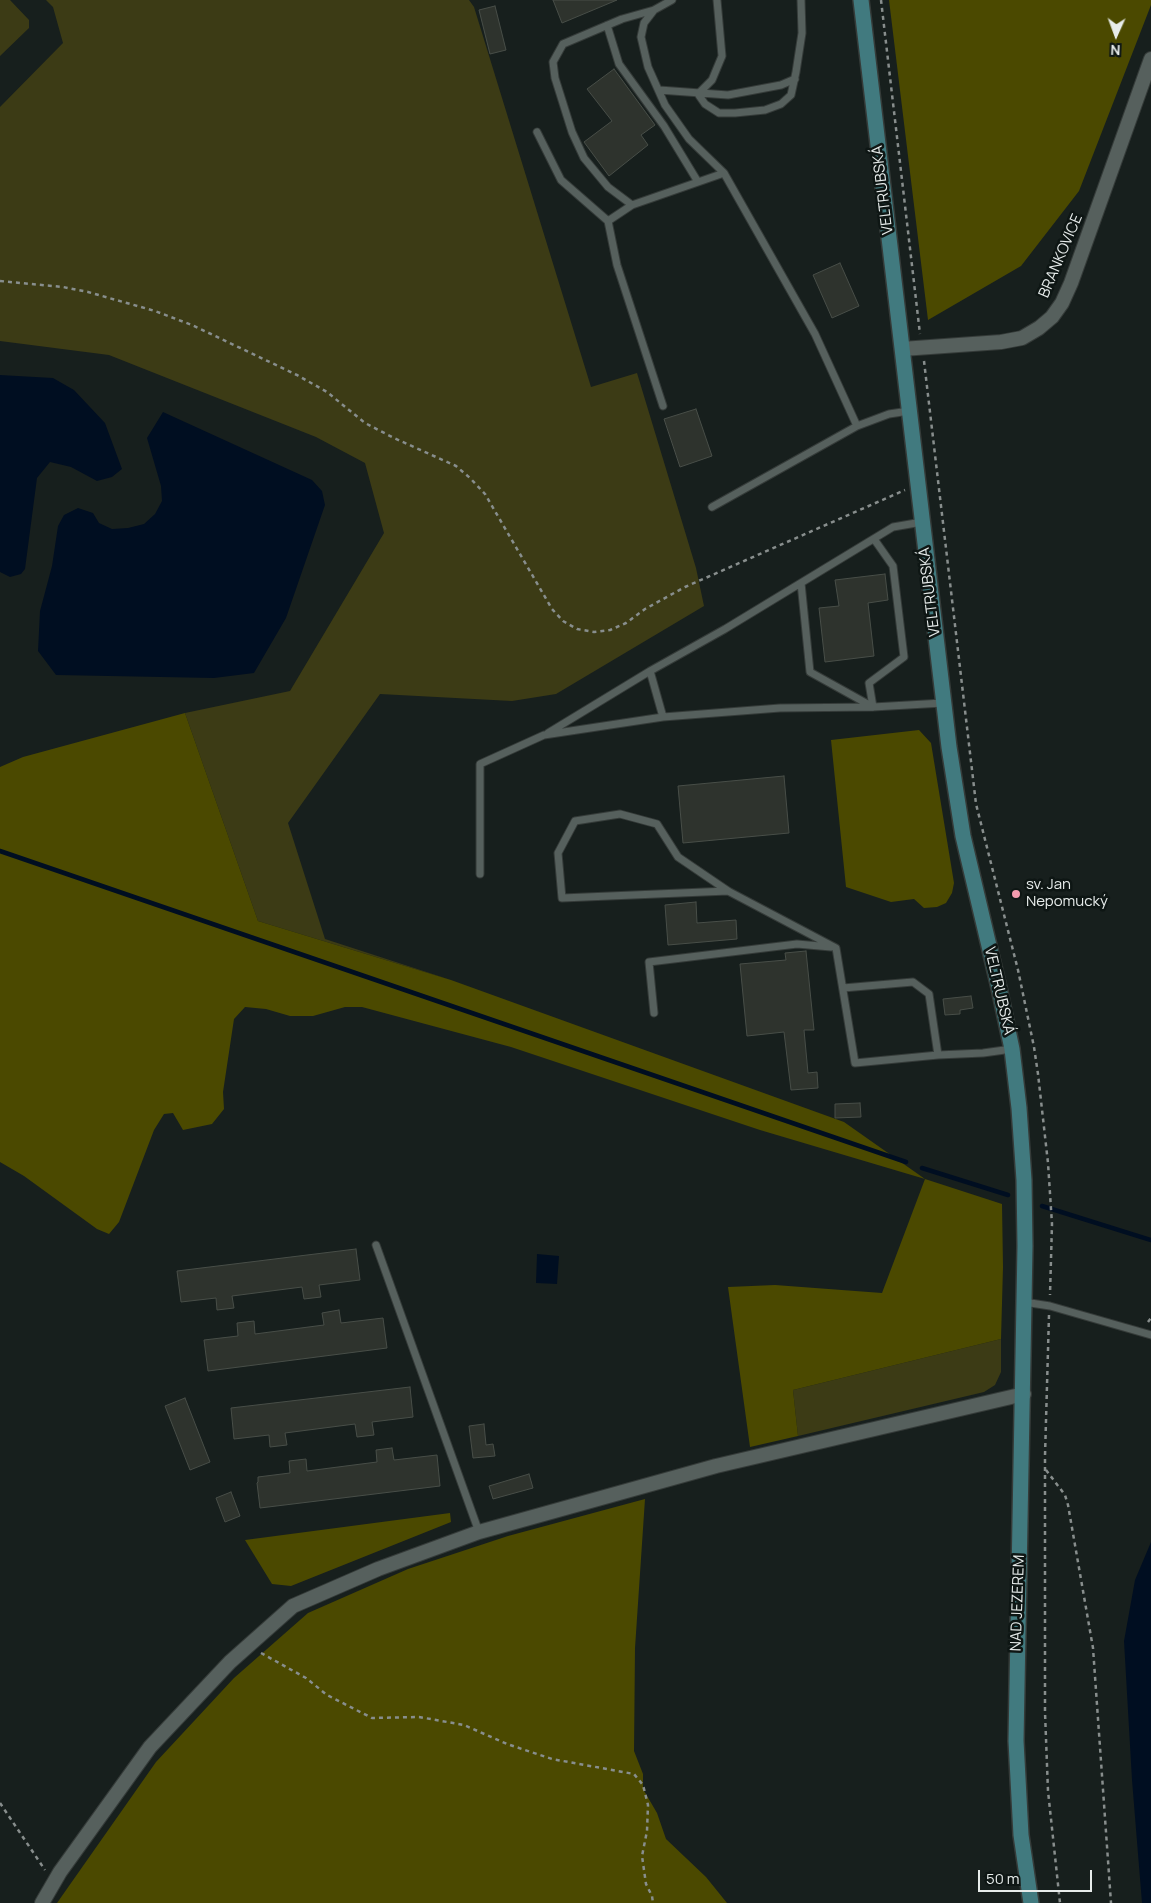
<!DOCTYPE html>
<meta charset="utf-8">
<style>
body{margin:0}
#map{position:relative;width:1151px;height:1903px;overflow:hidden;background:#171f1d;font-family:Manrope,sans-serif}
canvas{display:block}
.north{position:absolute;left:1091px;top:10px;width:50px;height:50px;-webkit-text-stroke:4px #0e1614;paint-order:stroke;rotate:182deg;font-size:14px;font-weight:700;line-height:20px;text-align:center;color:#e7eceb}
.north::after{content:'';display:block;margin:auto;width:18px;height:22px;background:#e7eceb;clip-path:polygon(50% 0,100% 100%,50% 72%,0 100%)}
.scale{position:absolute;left:978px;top:1870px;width:114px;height:22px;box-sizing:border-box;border:2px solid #e7eceb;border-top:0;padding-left:6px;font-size:15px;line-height:18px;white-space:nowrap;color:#e7eceb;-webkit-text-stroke:4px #0e1614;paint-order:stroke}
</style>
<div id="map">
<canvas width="1151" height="1903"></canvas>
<div class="north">N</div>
<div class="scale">50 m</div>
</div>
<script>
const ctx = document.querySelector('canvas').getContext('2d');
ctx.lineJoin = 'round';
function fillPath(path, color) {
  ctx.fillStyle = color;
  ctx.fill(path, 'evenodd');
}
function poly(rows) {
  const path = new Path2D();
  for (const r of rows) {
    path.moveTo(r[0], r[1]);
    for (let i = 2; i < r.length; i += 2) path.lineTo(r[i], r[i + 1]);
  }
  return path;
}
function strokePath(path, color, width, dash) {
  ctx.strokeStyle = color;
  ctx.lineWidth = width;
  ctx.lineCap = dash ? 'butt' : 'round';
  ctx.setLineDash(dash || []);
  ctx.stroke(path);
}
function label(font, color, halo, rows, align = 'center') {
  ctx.font = font + ' Manrope,sans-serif';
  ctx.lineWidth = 5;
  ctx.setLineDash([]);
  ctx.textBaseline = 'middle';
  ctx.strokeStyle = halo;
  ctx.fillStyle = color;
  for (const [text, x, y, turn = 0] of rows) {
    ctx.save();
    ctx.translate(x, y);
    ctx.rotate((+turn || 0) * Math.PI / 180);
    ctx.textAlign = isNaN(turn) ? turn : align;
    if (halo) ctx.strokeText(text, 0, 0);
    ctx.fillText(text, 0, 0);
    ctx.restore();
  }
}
fillPath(poly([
 [0,0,10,0,29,20,29,28,0,56],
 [46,0,469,0,474,7,591,387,637,373,696,568,704,606,556,694,512,701,380,694,288,823,325,939,451,980,258,921,185,713,290,691,384,533,365,463,316,437,109,355,0,341,0,107,63,43,53,7],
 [1001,1339,1001,1372,995,1385,984,1392,798,1436,793,1390]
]), '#3c3b15');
fillPath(poly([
 [889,0,1151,0,1151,5,1079,191,1021,266,928,320],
 [185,713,258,921,451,980,844,1122,925,1179,1002,1204,1003,1267,1001,1339,793,1390,798,1436,750,1447,728,1287,775,1285,882,1293,925,1179,760,1130,511,1047,362,1007,345,1007,313,1016,290,1016,266,1009,245,1007,234,1019,223,1092,224,1109,212,1124,183,1130,173,1113,164,1114,154,1130,119,1222,109,1234,97,1229,24,1176,0,1162,0,767,23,757],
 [919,730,931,743,954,883,952,893,946,903,937,907,924,908,914,899,891,902,846,887,831,740],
 [645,1499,635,1648,634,1751,643,1774,643,1789,657,1813,666,1839,706,1877,727,1903,57,1903,156,1762,234,1678,308,1613,408,1569,508,1536],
 [450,1513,451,1522,291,1586,272,1584,245,1540]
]), '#4b4900');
fillPath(poly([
 [0,375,53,378,74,390,105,423,122,469,112,477,97,481,71,467,50,462,37,478,25,569,21,574,10,577,0,572],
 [163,412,312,480,322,491,325,505,286,618,254,673,214,678,56,675,38,651,40,611,52,566,58,526,64,515,78,508,93,513,99,523,112,529,128,528,144,524,155,514,162,501,161,486,147,438],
 [537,1254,559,1256,557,1284,536,1283],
 [1151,1542,1151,1903,1142,1903,1132,1780,1124,1641,1135,1580]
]), '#000e21');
strokePath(poly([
 [0,851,906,1162],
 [922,1168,1008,1195],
 [1042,1206,1151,1240]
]), '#000e21', 4.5);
const building = poly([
 [553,0,617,0,562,23,553,0],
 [495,6,506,50,490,54,479,10,495,6],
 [614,69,655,125,641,135,648,145,609,176,584,142,612,121,587,89,614,69],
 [840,263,859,306,832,318,813,275,840,263],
 [696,409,712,456,680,467,664,419,696,409],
 [885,574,888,600,868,603,874,656,825,662,819,608,839,606,835,580,885,574],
 [784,776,789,833,683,843,678,786,784,776],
 [696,902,697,923,736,920,737,939,668,945,665,905,696,902],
 [806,951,814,1030,804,1030,808,1073,817,1072,818,1088,791,1090,784,1032,747,1036,740,964,786,960,785,953,806,951],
 [971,996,973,1008,960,1010,960,1014,945,1015,943,999,971,996],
 [860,1103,861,1117,835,1118,835,1104,860,1103],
 [356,1249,360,1280,319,1285,321,1297,304,1299,302,1287,232,1296,234,1308,217,1310,216,1298,181,1302,177,1271,356,1249],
 [339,1310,341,1323,383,1318,387,1348,208,1371,204,1340,238,1336,237,1323,254,1321,255,1334,324,1325,322,1313,339,1310],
 [410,1387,413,1417,372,1422,374,1435,357,1437,355,1424,285,1433,287,1445,270,1447,269,1435,234,1439,231,1408,410,1387],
 [185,1398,210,1462,190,1470,165,1406,185,1398],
 [484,1424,486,1445,493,1444,495,1456,473,1458,469,1426,484,1424],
 [392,1448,394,1460,437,1455,440,1486,260,1508,257,1483,258,1482,258,1477,290,1473,289,1461,306,1459,307,1471,377,1462,376,1450,392,1448],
 [529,1474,533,1488,493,1499,489,1486,529,1474],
 [231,1492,240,1516,225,1522,216,1498,231,1492]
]);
fillPath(building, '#2e332d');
strokePath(building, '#484e48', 1);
const lane = poly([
 [672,0,654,10,644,23,641,37,648,67,665,105,689,139,724,173],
 [717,0,722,56,712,80,698,94,705,104,719,113,735,113,765,110,781,104,791,95,796,72,802,33,801,0],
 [607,25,619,64,664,126,698,182],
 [659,90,728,95,781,85,795,79],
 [537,132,561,180,608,221,632,205,724,173,815,334,857,426],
 [632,205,608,187,584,158,572,132,555,78,553,62,563,44,622,19,654,10],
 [608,221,617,265,663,406],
 [712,507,857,426,889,414,909,411],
 [922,522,893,527,725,629,650,671,663,717,780,708,873,707,943,703],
 [801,583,810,672,873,707,869,683,904,657,893,566,874,539],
 [548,733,650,671],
 [480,874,480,764,544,735,663,717],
 [728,891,562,898,558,853,575,821,620,814,657,824,678,857,728,891,836,948,855,1063,938,1055,983,1053,1012,1049],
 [843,988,913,982,929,994,938,1055],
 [654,1013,649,962,797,944,831,947],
 [376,1245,479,1532],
 [1024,1302,1050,1306,1151,1335]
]);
const street = poly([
 [902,349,1001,342,1022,338,1039,328,1052,317,1062,303,1071,283,1151,59],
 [42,1903,60,1872,150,1747,230,1662,293,1606,378,1569,479,1532,716,1466,1024,1394]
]);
const secondary = poly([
 [861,0,949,747,963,836,999,988,1012,1049,1019,1108,1024,1180,1025,1246,1016,1741,1021,1835,1031,1903]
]);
strokePath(lane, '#353b39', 9);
strokePath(street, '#353b39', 16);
strokePath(secondary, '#353b39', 18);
strokePath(poly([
 [881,0,920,334],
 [0,281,63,287,88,292,155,311,192,325,297,375,327,392,365,423,394,438,456,466,470,478,485,494,552,609,563,621,577,629,594,632,610,630,626,623,645,609,685,587,905,490],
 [924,361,976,804,1018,970,1034,1047,1038,1074,1048,1163,1052,1224,1050,1295],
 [1049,1315,1045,1456,1045,1712,1048,1791,1060,1903],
 [1148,1322,1151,1318],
 [1046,1470,1065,1495,1068,1505,1093,1648,1111,1903],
 [261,1653,306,1678,327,1695,372,1718,419,1717,464,1725,507,1744,552,1759,634,1774,643,1785,648,1805,647,1831,642,1856,646,1884,652,1896,653,1903],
 [0,1803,45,1870]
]), '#888e8d', 2.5, [4, 4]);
strokePath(lane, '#56605d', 7);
strokePath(street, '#56605d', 14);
strokePath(secondary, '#417a7f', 15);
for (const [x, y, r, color] of [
 [1016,894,5,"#f29aad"]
]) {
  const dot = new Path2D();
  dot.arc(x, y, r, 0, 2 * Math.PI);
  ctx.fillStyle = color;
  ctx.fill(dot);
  strokePath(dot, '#0e1614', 2);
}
label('15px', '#e7eceb', '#0e1614', [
 ["VELTRUBSKÁ",883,190,-97],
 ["BRANKOVICE",1061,256,-67],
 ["VELTRUBSKÁ",930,592,-97],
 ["VELTRUBSKÁ",999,991,77],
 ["NAD JEZEREM",1018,1603,-88]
]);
label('15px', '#e7eceb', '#0e1614', [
 ["sv. Jan",1026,885],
 ["Nepomucký",1026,902]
], 'left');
</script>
